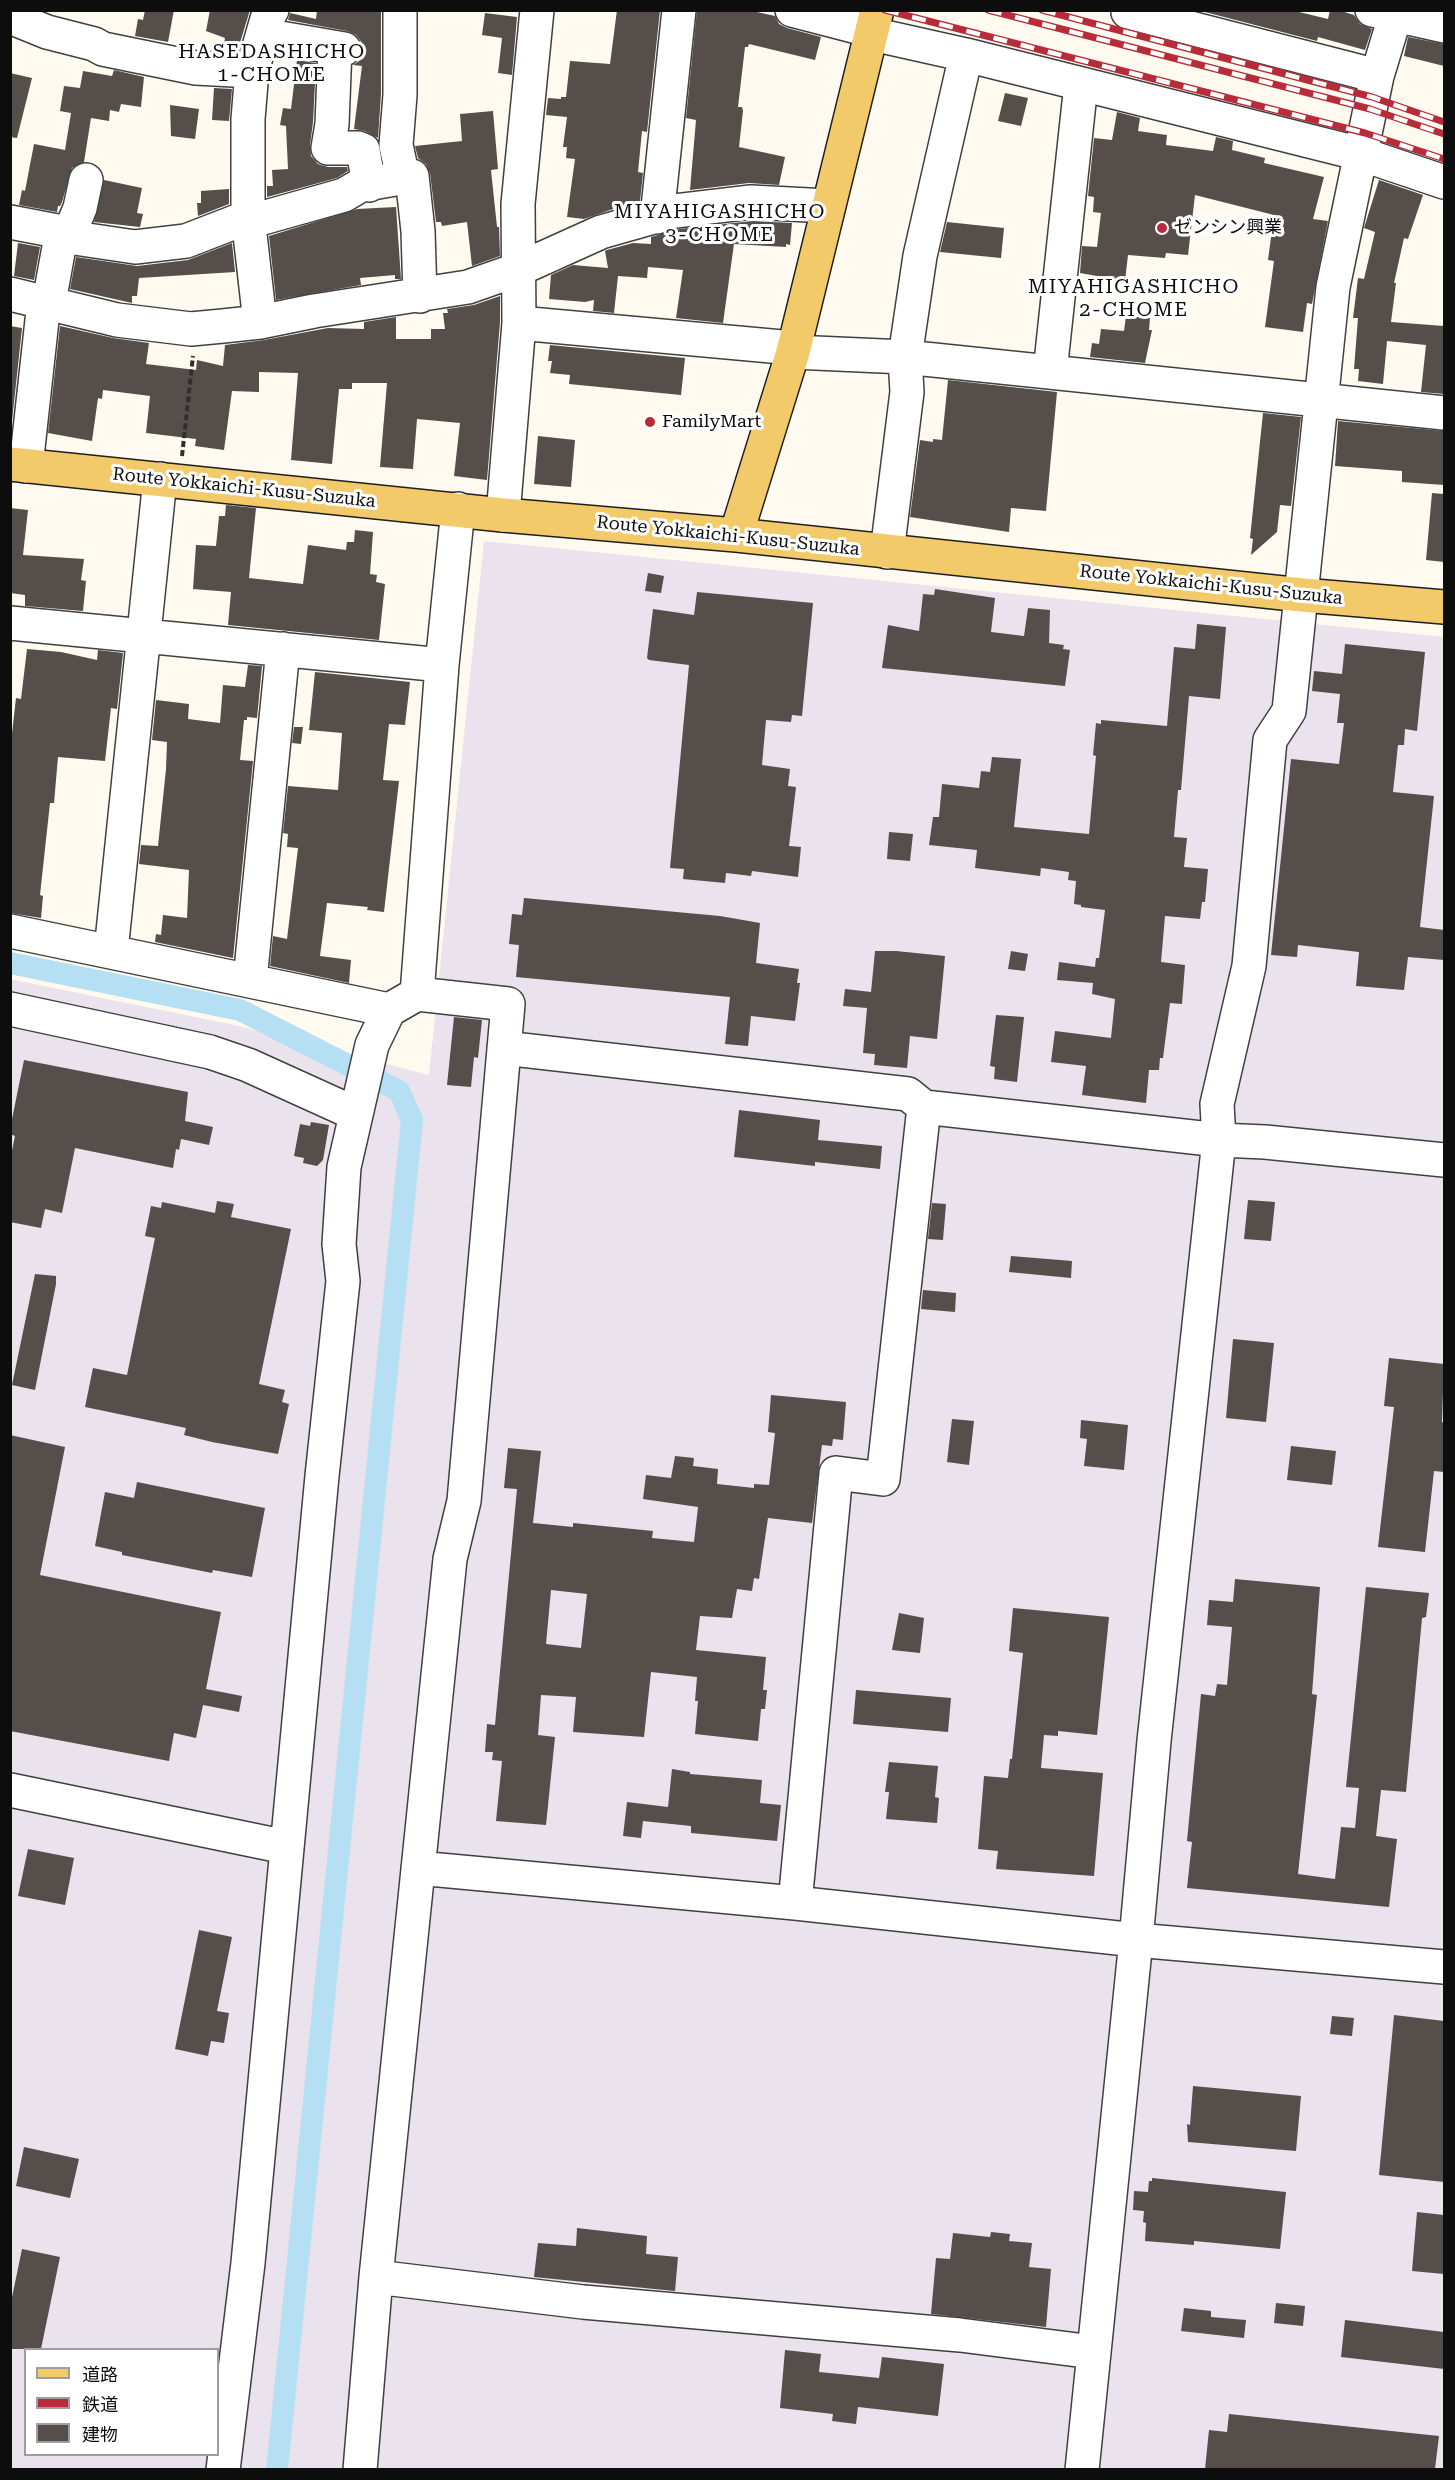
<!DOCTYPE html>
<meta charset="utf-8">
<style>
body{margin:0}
#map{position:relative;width:1455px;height:2480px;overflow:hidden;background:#fefaef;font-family:"Roboto Serif","Noto Sans JP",serif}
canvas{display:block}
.frame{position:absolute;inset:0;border:12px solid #0d0d0d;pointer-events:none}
.legend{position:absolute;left:24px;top:2348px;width:195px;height:108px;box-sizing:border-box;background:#fff;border:2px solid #9e9e9e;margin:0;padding:8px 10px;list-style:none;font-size:18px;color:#0d0d0d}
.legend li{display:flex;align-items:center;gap:12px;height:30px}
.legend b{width:30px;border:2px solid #9e9e9e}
</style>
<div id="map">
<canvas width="1455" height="2480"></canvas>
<div class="frame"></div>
<ul class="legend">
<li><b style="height:8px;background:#f3ca6a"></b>道路</li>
<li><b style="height:8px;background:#b82b39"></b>鉄道</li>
<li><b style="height:16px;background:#564e4a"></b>建物</li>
</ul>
</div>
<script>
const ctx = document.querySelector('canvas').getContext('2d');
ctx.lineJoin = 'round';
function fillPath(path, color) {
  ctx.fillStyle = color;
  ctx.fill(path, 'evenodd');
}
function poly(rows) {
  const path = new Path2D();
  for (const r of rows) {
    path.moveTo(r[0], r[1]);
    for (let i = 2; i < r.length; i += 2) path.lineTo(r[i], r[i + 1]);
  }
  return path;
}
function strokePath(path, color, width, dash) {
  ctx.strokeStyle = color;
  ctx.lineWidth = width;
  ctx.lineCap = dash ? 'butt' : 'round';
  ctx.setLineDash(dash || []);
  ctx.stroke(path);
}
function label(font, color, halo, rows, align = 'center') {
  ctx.font = font + ' "Roboto Serif","Noto Sans JP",serif';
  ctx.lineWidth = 6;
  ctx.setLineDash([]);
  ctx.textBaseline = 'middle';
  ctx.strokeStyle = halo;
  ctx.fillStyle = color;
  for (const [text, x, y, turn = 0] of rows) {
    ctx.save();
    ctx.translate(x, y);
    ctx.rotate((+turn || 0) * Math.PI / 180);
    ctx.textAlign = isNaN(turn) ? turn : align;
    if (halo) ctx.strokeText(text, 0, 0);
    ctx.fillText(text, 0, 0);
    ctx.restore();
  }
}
fillPath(poly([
 [484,541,1444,637,1444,2469,11,2469,10,979,234,1025,429,1075],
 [26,2350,218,2350,218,2454,26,2454]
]), '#eae2ec');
strokePath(poly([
 [10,963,240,1010,399,1091,412,1120,277,2470]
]), '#b5e0f4', 22);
fillPath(poly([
 [145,10,174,10,168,42,135,36,138,19,143,20],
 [210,10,250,10,239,46,224,43,225,38,206,31],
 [317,10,381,10,381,94,378,138,365,131,354,129,362,66,353,65,359,61,363,52,362,43,356,35,347,31,288,20,290,13,316,19],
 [617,10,660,10,647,132,642,131,638,172,643,173,640,201,627,205,612,204,613,209,584,219,567,217,575,159,566,158,567,147,563,147,567,117,546,115,548,98,561,99,561,97,566,97,570,61,610,64],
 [697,10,757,12,775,16,779,24,787,28,821,37,815,60,749,44,748,47,745,47,738,107,742,107,743,111,739,147,785,157,779,185,749,183,690,190,696,120,686,118],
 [1197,10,1295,11,1328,19,1330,10,1338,10,1354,15,1360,24,1372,29,1365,50,1318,37,1317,41],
 [485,13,517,17,512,75,498,73,502,38,482,35],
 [1408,37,1444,44,1444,66,1404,56],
 [297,60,316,63,313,122,310,145,311,156,318,164,328,167,347,167,348,171,337,178,267,197,267,186,273,186,272,170,288,169,286,126,280,125,283,108,291,109],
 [114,70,144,77,141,107,121,104,119,112,110,110,109,121,91,118,84,162,72,168,62,202,60,206,58,206,57,212,19,205,22,190,25,191,34,144,65,150,71,113,60,111,64,86,80,88,83,71,112,76],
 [10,73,32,78,17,138,10,137],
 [214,88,232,89,229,121,212,120],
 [1005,93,1028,98,1021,126,998,121],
 [170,105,199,109,195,139,171,136],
 [493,111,498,169,491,170,497,227,499,227,500,256,472,266,467,222,442,226,441,222,436,222,430,173,426,164,418,158,415,146,462,141,460,114],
 [1117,112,1140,118,1138,131,1167,135,1166,145,1213,151,1216,137,1233,141,1232,150,1265,158,1264,163,1324,177,1313,219,1328,221,1312,304,1307,303,1303,332,1265,327,1274,261,1268,260,1274,215,1195,195,1188,255,1166,253,1165,258,1128,255,1125,281,1080,273,1082,246,1097,247,1101,213,1093,212,1094,197,1088,196,1094,138,1112,140],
 [104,180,142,188,137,213,143,214,140,227,94,222],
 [1379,180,1423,195,1408,239,1404,238,1394,283,1396,283,1391,322,1444,326,1444,394,1421,392,1426,345,1387,341,1383,384,1358,381,1359,369,1354,369,1358,318,1353,318,1358,278,1364,279,1375,232,1364,228],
 [229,189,229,204,198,216,197,203,201,203,201,191],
 [396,207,401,279,395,279,395,275,360,278,361,285,276,300,269,236,357,209],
 [752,221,792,223,790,245,786,244,786,247,734,244,723,323,676,318,683,270,648,267,647,278,618,276,614,313,593,311,594,300,585,302,549,299,551,275,573,265,608,268,605,251,607,250,633,243,651,244,651,237,679,229],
 [947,222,1004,228,1001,258,940,252],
 [18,243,40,247,34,280,14,276],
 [232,243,235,272,139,278,137,296,132,296,132,303,70,289,76,257,137,266,188,260],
 [500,296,500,322,487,480,454,476,460,423,417,419,413,469,380,467,387,383,352,383,352,389,339,389,332,464,291,460,298,373,259,372,259,392,232,391,224,450,195,446,196,439,146,433,150,396,103,390,102,399,98,398,92,441,48,433,60,326,113,338,149,343,146,364,196,370,197,360,223,366,225,345,264,340,328,328,364,329,364,322,396,317,396,339,431,339,431,329,445,329,443,313,448,313,447,309,474,305],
 [1126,316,1150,318,1149,330,1152,330,1145,363,1090,357,1092,343,1099,344,1101,329,1124,331],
 [10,326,22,328,12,421,10,420],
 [550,345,685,358,681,395,569,384,570,375,550,373,552,361,548,361],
 [948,380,1057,392,1046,511,1011,508,1009,532,910,517,920,440,933,442,933,439,942,440],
 [1263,413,1301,417,1291,506,1280,505,1277,532,1251,555,1253,539,1250,538],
 [1338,421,1444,431,1444,485,1402,482,1402,471,1335,466],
 [538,436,575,440,571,487,534,484],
 [1432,493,1444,494,1444,562,1426,560],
 [226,505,256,508,249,578,303,584,308,545,346,550,347,542,354,542,355,530,373,532,370,574,377,575,376,582,385,584,379,640,228,625,231,592,193,589,196,545,216,546,219,516,225,516],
 [10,508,28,510,23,555,84,559,81,580,86,581,83,611,25,606,25,595,10,593],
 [648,573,664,576,661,593,645,591],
 [935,589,995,598,991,632,1024,636,1028,608,1050,610,1049,643,1064,645,1063,649,1070,650,1065,686,882,668,888,625,919,631,923,594,934,595],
 [697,592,813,603,802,716,792,715,791,722,766,720,762,765,790,769,788,786,796,787,789,846,801,847,798,877,752,871,751,876,726,873,725,883,683,879,684,869,670,868,689,665,649,660,647,658,653,609,694,615],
 [1197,624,1226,627,1220,699,1189,696,1181,790,1178,790,1174,837,1187,838,1184,867,1208,869,1205,902,1202,902,1200,919,1165,916,1161,962,1185,965,1182,1004,1170,1003,1163,1058,1160,1058,1159,1070,1149,1070,1146,1103,1082,1095,1086,1066,1051,1062,1055,1031,1111,1038,1115,999,1092,994,1093,983,1057,980,1059,962,1095,967,1096,958,1099,958,1105,910,1081,907,1081,905,1074,904,1076,881,1068,880,1069,872,1041,868,1040,876,975,868,977,850,929,845,933,817,939,817,942,784,979,788,981,771,990,772,992,757,1021,759,1014,827,1089,834,1096,756,1093,755,1096,723,1101,724,1101,720,1167,726,1174,647,1195,649],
 [1345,644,1425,652,1417,731,1405,729,1404,745,1398,745,1393,792,1434,796,1420,927,1444,930,1444,960,1408,957,1404,990,1356,986,1359,952,1298,945,1297,957,1271,955,1291,759,1339,764,1344,723,1337,723,1340,694,1312,691,1314,671,1342,674],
 [27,649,61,652,97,660,98,650,123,653,117,709,111,708,105,761,58,757,54,803,50,803,40,895,43,896,41,918,10,913,10,751,16,698,21,699],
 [248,665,262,666,257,718,247,717,247,720,244,720,240,760,253,761,233,958,155,942,156,934,161,935,163,915,187,918,189,870,139,864,141,845,158,846,166,769,167,742,152,740,156,700,189,704,188,719,220,723,223,685,245,687],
 [315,672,410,682,405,725,389,724,383,780,399,781,384,912,367,910,368,907,327,903,320,956,351,960,349,983,270,966,273,936,287,939,298,848,287,847,288,834,283,833,288,786,338,790,342,733,309,730],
 [294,727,303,727,301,744,292,743],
 [889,832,913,834,910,861,887,859],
 [524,898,720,916,760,923,756,963,799,969,797,983,800,983,795,1021,751,1016,748,1046,725,1044,730,997,516,977,519,945,509,944,512,914,522,915],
 [875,951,896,951,945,956,937,1039,910,1036,907,1068,874,1065,875,1054,863,1053,867,1008,843,1006,845,989,871,992],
 [1011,951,1028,954,1025,971,1008,969],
 [996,1015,1024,1017,1017,1082,994,1079,995,1067,990,1066],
 [454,1017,482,1020,478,1058,474,1057,471,1087,447,1085],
 [24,1060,188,1092,185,1121,213,1127,209,1145,181,1139,179,1150,176,1149,173,1168,75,1148,62,1213,45,1209,41,1228,10,1222,10,1160,15,1136,10,1134,10,1129],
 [739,1110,820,1120,818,1140,882,1146,880,1169,815,1162,815,1166,734,1157],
 [311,1122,329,1125,323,1160,317,1166,303,1163,304,1158,294,1156,300,1124,310,1126],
 [1248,1200,1275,1202,1271,1241,1244,1239],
 [217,1201,234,1204,231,1217,291,1229,259,1384,285,1390,282,1402,289,1404,278,1454,212,1442,184,1435,186,1428,85,1407,93,1368,127,1375,155,1238,145,1236,151,1206,161,1208,162,1202,215,1213],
 [932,1203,946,1204,943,1240,928,1239],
 [1011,1256,1072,1261,1071,1278,1009,1272],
 [35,1274,56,1276,56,1284,35,1390,12,1385],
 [923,1290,956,1293,955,1312,921,1309],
 [1233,1339,1274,1343,1266,1422,1226,1418],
 [1389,1358,1444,1364,1442,1422,1444,1423,1444,1472,1434,1471,1425,1552,1378,1547,1394,1407,1384,1406],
 [771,1395,846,1402,843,1440,833,1439,832,1446,822,1445,812,1523,768,1518,759,1579,754,1578,752,1591,737,1589,732,1618,700,1616,696,1650,766,1657,763,1690,767,1690,765,1709,761,1709,758,1741,695,1734,698,1701,695,1701,697,1677,651,1672,644,1737,573,1732,576,1697,541,1695,538,1735,555,1737,546,1825,496,1821,502,1761,492,1760,493,1752,485,1752,487,1724,495,1725,517,1489,504,1488,508,1448,541,1451,533,1523,573,1527,573,1523,653,1531,652,1538,694,1542,698,1507,643,1499,646,1475,671,1478,675,1456,694,1458,693,1466,718,1469,717,1484,754,1488,754,1484,769,1485,775,1433,768,1432],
 [551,1590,587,1594,581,1648,546,1644],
 [952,1419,974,1421,969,1465,947,1462],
 [1081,1420,1128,1425,1124,1470,1084,1466,1087,1439,1080,1438],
 [10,1435,65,1447,40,1575,221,1612,206,1689,242,1696,239,1712,203,1705,196,1738,174,1733,169,1761,10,1731],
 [1291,1446,1336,1451,1332,1485,1287,1480],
 [137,1482,265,1508,252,1577,213,1570,212,1573,122,1555,122,1552,95,1546,105,1492,134,1498],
 [1235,1579,1320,1587,1312,1694,1317,1695,1298,1874,1335,1879,1341,1827,1355,1828,1359,1788,1346,1787,1366,1587,1429,1593,1426,1617,1422,1618,1406,1792,1381,1790,1376,1836,1397,1839,1389,1907,1187,1888,1192,1842,1187,1841,1201,1694,1215,1696,1217,1684,1227,1685,1232,1627,1207,1625,1209,1600,1233,1602],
 [1013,1608,1109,1617,1097,1735,1058,1731,1058,1736,1044,1735,1041,1768,1103,1773,1094,1876,996,1869,998,1851,978,1849,984,1776,1008,1778,1010,1759,1012,1759,1023,1653,1009,1651],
 [899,1613,924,1618,920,1653,892,1650],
 [856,1690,951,1698,948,1732,853,1724],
 [889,1762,938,1766,935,1797,939,1798,937,1823,886,1819,889,1792,885,1792],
 [672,1769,690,1772,690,1774,762,1780,760,1803,781,1805,777,1841,691,1833,691,1826,643,1821,641,1838,623,1836,627,1802,668,1807],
 [28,1849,74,1858,65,1905,18,1896],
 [199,1930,232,1937,217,2011,229,2013,224,2043,211,2041,208,2056,175,2049],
 [1394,2015,1444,2021,1444,2182,1379,2175],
 [1332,2016,1354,2018,1352,2036,1330,2034],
 [1193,2086,1301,2096,1296,2151,1188,2142,1187,2124,1190,2125],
 [24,2147,79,2159,70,2198,16,2186],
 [1152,2178,1286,2192,1280,2249,1194,2241,1194,2245,1145,2241,1146,2223,1143,2222,1144,2211,1133,2210,1134,2191,1148,2192,1149,2181,1152,2181],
 [1417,2212,1444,2215,1444,2274,1412,2271],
 [577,2228,647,2236,646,2254,678,2257,675,2291,534,2277,538,2243,576,2246],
 [991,2232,1010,2234,1009,2241,1032,2243,1029,2267,1051,2269,1046,2327,931,2314,936,2258,950,2259,953,2233,990,2237],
 [22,2249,60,2257,41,2349,10,2349,10,2307],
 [1276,2303,1305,2306,1303,2326,1274,2323],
 [1184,2308,1211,2311,1211,2317,1246,2320,1244,2338,1181,2331],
 [1345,2320,1444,2332,1444,2369,1341,2357],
 [785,2350,821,2354,819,2372,879,2378,882,2357,944,2364,938,2416,858,2407,856,2424,832,2421,833,2414,780,2408],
 [1229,2414,1439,2436,1435,2469,1205,2469,1209,2430,1227,2432]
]), '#564e4a');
const minor = poly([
 [400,10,400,95,396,145,403,178],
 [792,10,873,31],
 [1129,10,1128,12,1377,76],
 [1372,10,1444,26],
 [10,17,47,32,94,44,103,49,196,68,252,71],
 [872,34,966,55],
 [263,35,344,49],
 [335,48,332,124,328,148,358,148,363,150,369,185],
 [657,217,679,10],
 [10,222,57,231,61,236,49,302],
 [61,236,135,247,186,241,248,217,259,219,344,195,361,185,412,176,418,231,420,296],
 [68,237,80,208,86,180],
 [10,294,117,320,191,329,223,326,260,322,314,311,468,287,519,269,601,232,675,211,751,202,828,206],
 [260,322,248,217,248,119,252,71,267,19,272,10],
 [519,323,793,348],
 [793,352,905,357,1444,413],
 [1050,372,1081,84],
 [26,466,44,302],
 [503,515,519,323,518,204,537,10],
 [887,552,907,392,905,357,920,256,966,55,1361,154,1444,182],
 [10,623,442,665],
 [10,931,389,1010],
 [111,951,160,479],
 [250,980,283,649],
 [417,994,442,665,458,509],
 [10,1009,210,1052,248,1065,356,1114],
 [504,1048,908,1094,924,1107,1219,1140,1265,1142,1444,1160],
 [10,1790,286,1847],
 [418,1868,795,1903,1136,1940,1444,1967],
 [795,1903,836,1473,883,1479,924,1107],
 [376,2277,583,2302,960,2335,1093,2352],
 [223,2470,248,2263,322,1476,343,1281,339,1244,344,1167,372,1045,389,1010,417,994,508,1004,464,1501,450,1559,376,2277,360,2470],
 [1082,2470,1136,1940,1154,1741,1219,1140,1217,1104,1249,966,1270,740,1289,711,1333,287,1377,76,1397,10]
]);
const major = poly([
 [10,464,503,515,736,535,1302,595,1444,607],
 [736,535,793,352,877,10]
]);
strokePath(minor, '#404040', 36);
strokePath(major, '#1e1e1e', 36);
strokePath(poly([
 [182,456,193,356]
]), '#2f2f2f', 4, [6, 3]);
strokePath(minor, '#fff', 33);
strokePath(major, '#f3ca6a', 33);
const rail = poly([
 [885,10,1365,133,1444,159],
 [988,10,1370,109,1444,134],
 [1042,10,1372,97,1444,122]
]);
strokePath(rail, '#b82b39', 7);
strokePath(rail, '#fff', 4.5, [14]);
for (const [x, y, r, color] of [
 [1162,228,6,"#b82b39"],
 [650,422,6,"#b82b39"]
]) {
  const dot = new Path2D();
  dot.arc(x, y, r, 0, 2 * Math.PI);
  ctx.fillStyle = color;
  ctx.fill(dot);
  strokePath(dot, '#fff', 2);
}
label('18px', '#0d0d0d', '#fff', [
 ["ゼンシン興業",1174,228],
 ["FamilyMart",662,422]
], 'left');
label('18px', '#0d0d0d', '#fff', [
 ["Route Yokkaichi-Kusu-Suzuka",244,488,6],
 ["Route Yokkaichi-Kusu-Suzuka",728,536,6],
 ["Route Yokkaichi-Kusu-Suzuka",1211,585,6]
]);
ctx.letterSpacing = '1.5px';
label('20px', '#0d0d0d', '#fff', [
 ["HASEDASHICHO",272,52],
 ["1-CHOME",272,75],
 ["MIYAHIGASHICHO",720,212],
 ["3-CHOME",720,235],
 ["MIYAHIGASHICHO",1134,287],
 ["2-CHOME",1134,310]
]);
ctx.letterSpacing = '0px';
</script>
